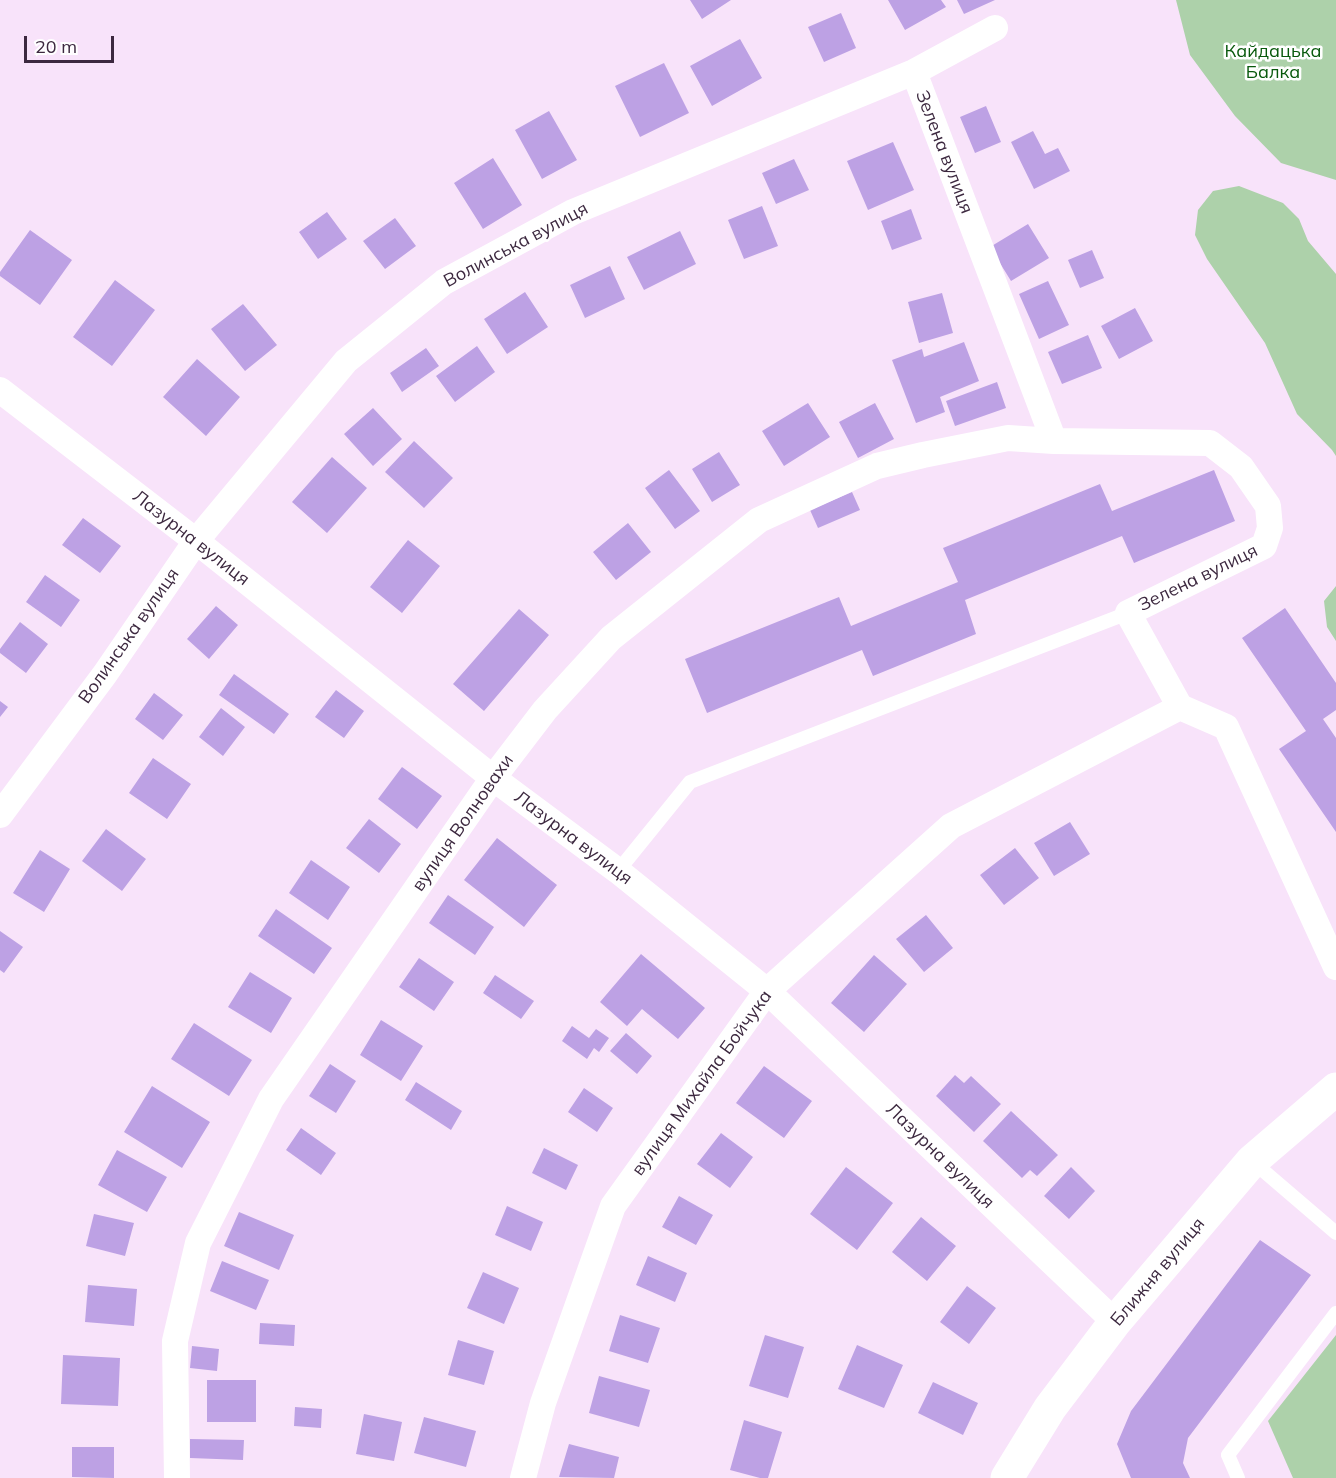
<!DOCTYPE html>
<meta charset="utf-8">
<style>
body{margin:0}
#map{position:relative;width:1336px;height:1478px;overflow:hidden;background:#f8e3fa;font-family:Mulish,sans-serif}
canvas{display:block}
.scale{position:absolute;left:24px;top:36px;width:90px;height:27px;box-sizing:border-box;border:3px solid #3c283f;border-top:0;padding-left:8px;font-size:18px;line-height:21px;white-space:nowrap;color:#3c283f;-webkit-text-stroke:4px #fff;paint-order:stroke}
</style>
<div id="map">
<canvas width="1336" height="1478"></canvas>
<div class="scale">20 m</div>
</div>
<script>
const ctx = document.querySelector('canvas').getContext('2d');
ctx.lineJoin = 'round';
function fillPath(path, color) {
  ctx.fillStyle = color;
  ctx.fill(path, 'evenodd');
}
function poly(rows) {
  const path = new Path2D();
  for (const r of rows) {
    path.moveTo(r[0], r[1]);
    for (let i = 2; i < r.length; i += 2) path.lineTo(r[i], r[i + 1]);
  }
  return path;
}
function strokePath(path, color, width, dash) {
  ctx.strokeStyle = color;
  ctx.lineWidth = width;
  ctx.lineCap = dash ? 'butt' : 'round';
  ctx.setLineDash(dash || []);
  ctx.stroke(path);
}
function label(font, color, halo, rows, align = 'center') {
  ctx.font = font + ' Mulish,sans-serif';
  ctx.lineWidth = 5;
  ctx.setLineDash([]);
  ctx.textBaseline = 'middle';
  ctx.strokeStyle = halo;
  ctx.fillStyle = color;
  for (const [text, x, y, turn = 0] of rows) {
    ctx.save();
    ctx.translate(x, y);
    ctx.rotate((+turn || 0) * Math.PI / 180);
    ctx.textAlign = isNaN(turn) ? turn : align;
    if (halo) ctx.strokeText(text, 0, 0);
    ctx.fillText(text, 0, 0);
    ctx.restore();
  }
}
fillPath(poly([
 [1176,0,1336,0,1336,180,1281,163,1235,116,1190,55],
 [1239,186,1283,203,1299,219,1308,241,1336,274,1336,456,1332,450,1297,414,1265,343,1207,259,1195,235,1198,210,1213,191],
 [1336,586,1336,641,1327,627,1324,601],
 [1336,1335,1336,1478,1293,1478,1268,1421]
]), '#add1aa');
fillPath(poly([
 [690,0,731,0,702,19],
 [888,0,941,0,946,7,905,30],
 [957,0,995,0,964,14],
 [841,13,856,48,824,62,808,27],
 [740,39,762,78,712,106,690,66],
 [664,63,689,113,640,137,615,86],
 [986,106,1001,142,975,153,960,117],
 [549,111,577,160,542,179,515,130],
 [1033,131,1045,154,1058,148,1070,171,1034,189,1011,142],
 [893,142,914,190,868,210,847,161],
 [493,158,522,205,483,229,454,183],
 [794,159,809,190,776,204,762,173],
 [762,206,778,246,744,259,728,220],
 [911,209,922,239,892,250,881,221],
 [327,212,347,239,318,259,299,232],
 [395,218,416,246,385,269,363,241],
 [1028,224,1049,258,1011,281,990,247],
 [30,230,72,260,40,305,0,276,0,272],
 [680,231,696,264,644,290,627,257],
 [1092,250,1104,278,1080,288,1068,260],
 [610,266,625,299,585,318,570,285],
 [115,280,155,310,112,366,73,337],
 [1048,281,1069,325,1039,339,1019,294],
 [525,292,548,327,507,354,484,319],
 [942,293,953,333,919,343,908,302],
 [243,304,277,345,245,371,211,329],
 [1135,308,1153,341,1119,359,1101,326],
 [1088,335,1102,368,1062,384,1048,352],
 [964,342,979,381,940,397,945,412,916,423,892,360,922,349,924,357],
 [477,346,495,372,455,402,436,376],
 [426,348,439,366,402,392,390,373],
 [197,359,240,397,206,436,163,397],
 [997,382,1006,408,955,426,946,401],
 [808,403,830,437,784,466,762,431],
 [875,403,894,439,858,458,839,422],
 [373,408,402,439,373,466,344,434],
 [414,441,453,478,424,508,385,472],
 [719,452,740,485,712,502,692,469],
 [332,457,367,488,327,533,292,502],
 [669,470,700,511,675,529,645,488],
 [1214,470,1235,521,1134,563,1122,536,965,600,976,634,873,676,862,650,707,713,685,659,839,597,851,626,958,582,943,548,1100,484,1112,511],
 [852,492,860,510,818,528,810,510],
 [83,518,121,546,100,573,62,545],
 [628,523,651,552,616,580,593,552],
 [408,540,440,566,402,613,370,587],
 [45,575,80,600,61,627,26,602],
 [216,606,238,625,209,659,187,639],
 [1285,608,1336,683,1336,710,1323,719,1336,738,1336,832,1279,749,1306,731,1242,638],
 [519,609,549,635,484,711,453,684],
 [20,622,48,644,26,673,0,653,0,649],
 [234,674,289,714,274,734,219,695],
 [336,690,364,711,344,738,315,717],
 [154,693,183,715,163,740,135,719],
 [0,701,8,707,0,717],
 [221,708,245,727,223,756,199,737],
 [153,758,191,784,167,819,129,793],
 [402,767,442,796,417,829,378,799],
 [369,819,401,844,379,873,346,848],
 [1070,822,1090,854,1054,876,1034,843],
 [106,829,146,859,122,891,82,861],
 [497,838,557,885,524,927,464,880],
 [1015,848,1039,878,1004,905,980,875],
 [40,850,70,869,44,912,13,893],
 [311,860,350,887,328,920,289,893],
 [448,895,494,927,475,955,429,923],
 [276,909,332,948,314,974,258,936],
 [926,915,953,948,924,972,896,939],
 [0,931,23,947,4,973,0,970],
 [641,954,705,1008,678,1039,642,1009,627,1026,600,1002],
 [874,955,907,984,864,1032,831,1003],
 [419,958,454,982,434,1011,399,987],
 [250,972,292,998,271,1033,228,1007],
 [495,975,534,1001,521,1019,483,993],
 [381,1020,423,1046,401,1081,360,1055],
 [194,1023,252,1060,229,1096,171,1059],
 [572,1026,589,1038,596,1029,609,1038,599,1052,594,1048,587,1059,562,1041],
 [626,1033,652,1056,637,1074,610,1051],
 [330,1064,356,1081,336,1113,309,1096],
 [764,1066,812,1101,784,1138,736,1103],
 [955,1075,964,1083,971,1076,1001,1104,974,1132,936,1096],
 [416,1082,462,1111,451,1130,405,1100],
 [152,1086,210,1122,182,1168,124,1132],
 [584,1088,613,1108,597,1132,568,1112],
 [1011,1111,1058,1155,1037,1176,1030,1170,1022,1178,983,1141],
 [301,1128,336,1153,321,1175,286,1150],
 [721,1133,753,1157,730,1188,697,1164],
 [544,1148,578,1165,566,1190,532,1173],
 [117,1150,167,1177,147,1212,98,1185],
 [846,1167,893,1203,857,1250,810,1214],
 [1071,1167,1095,1191,1069,1219,1044,1196],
 [679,1196,713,1215,696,1245,662,1227],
 [507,1206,543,1222,531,1251,495,1235],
 [239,1212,294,1235,279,1270,224,1246],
 [94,1214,134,1223,125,1256,86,1246],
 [921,1217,956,1246,927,1281,892,1252],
 [1260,1240,1311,1275,1188,1438,1183,1463,1190,1478,1131,1478,1117,1444,1131,1411],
 [648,1256,687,1273,675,1302,636,1285],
 [222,1261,269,1280,256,1310,210,1291],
 [483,1272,519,1288,504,1324,467,1308],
 [88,1285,137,1289,134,1326,85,1322],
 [967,1286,996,1308,969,1344,940,1322],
 [620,1315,660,1328,648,1363,609,1351],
 [260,1323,295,1325,294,1346,259,1344],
 [765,1335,804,1347,788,1398,749,1386],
 [458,1340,494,1351,484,1385,448,1375],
 [857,1345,903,1365,884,1408,838,1389],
 [192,1346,219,1349,217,1371,190,1368],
 [63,1355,120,1358,118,1406,61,1404],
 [599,1376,650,1390,639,1427,589,1413],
 [207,1380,256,1380,256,1422,207,1422],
 [933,1382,978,1403,963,1435,918,1413],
 [295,1407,322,1409,321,1428,294,1426],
 [364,1414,402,1422,394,1461,356,1454],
 [424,1417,476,1431,466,1467,414,1453],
 [744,1420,782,1432,768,1478,760,1478,730,1470],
 [190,1439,244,1440,243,1460,190,1458],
 [569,1444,619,1457,614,1478,559,1477],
 [72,1447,114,1447,114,1478,72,1477]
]), '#bda1e4');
strokePath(poly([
 [618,871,690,782,1128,613],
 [1252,1161,1336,1233],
 [1238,1478,1228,1455,1336,1313]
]), '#fff', 14);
strokePath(poly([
 [914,72,1054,441,1210,443,1241,467,1268,506,1270,528,1264,546,1128,613,1180,707,1226,727,1336,967],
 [0,390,196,541,493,778,618,871,767,991,1115,1322],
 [0,815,105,674,196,541,346,361,444,282,573,212,914,72,995,28],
 [177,1478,175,1341,198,1243,271,1099,493,778,545,710,611,638,759,520,877,466,923,455,1008,438,1054,441],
 [523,1478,543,1403,613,1206,767,991,951,826,1180,707]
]), '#fff', 26);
strokePath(poly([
 [1007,1478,1050,1408,1115,1322,1252,1161,1336,1089]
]), '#fff', 33);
label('18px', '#08590c', '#fff', [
 ["Кайдацька",1273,52],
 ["Балка",1273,73]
]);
label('18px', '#3c283f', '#fff', [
 ["Зелена вулиця",944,152,69],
 ["Волинська вулиця",516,245,-28],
 ["Лазурна вулиця",191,538,38],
 ["Зелена вулиця",1198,578,-26],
 ["Волинська вулиця",129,636,-55],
 ["вулиця Волновахи",463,823,-55],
 ["Лазурна вулиця",573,838,37],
 ["вулиця Михайла Бойчука",702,1083,-54],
 ["Лазурна вулиця",940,1156,44],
 ["Ближня вулиця",1158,1272,-50]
]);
</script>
